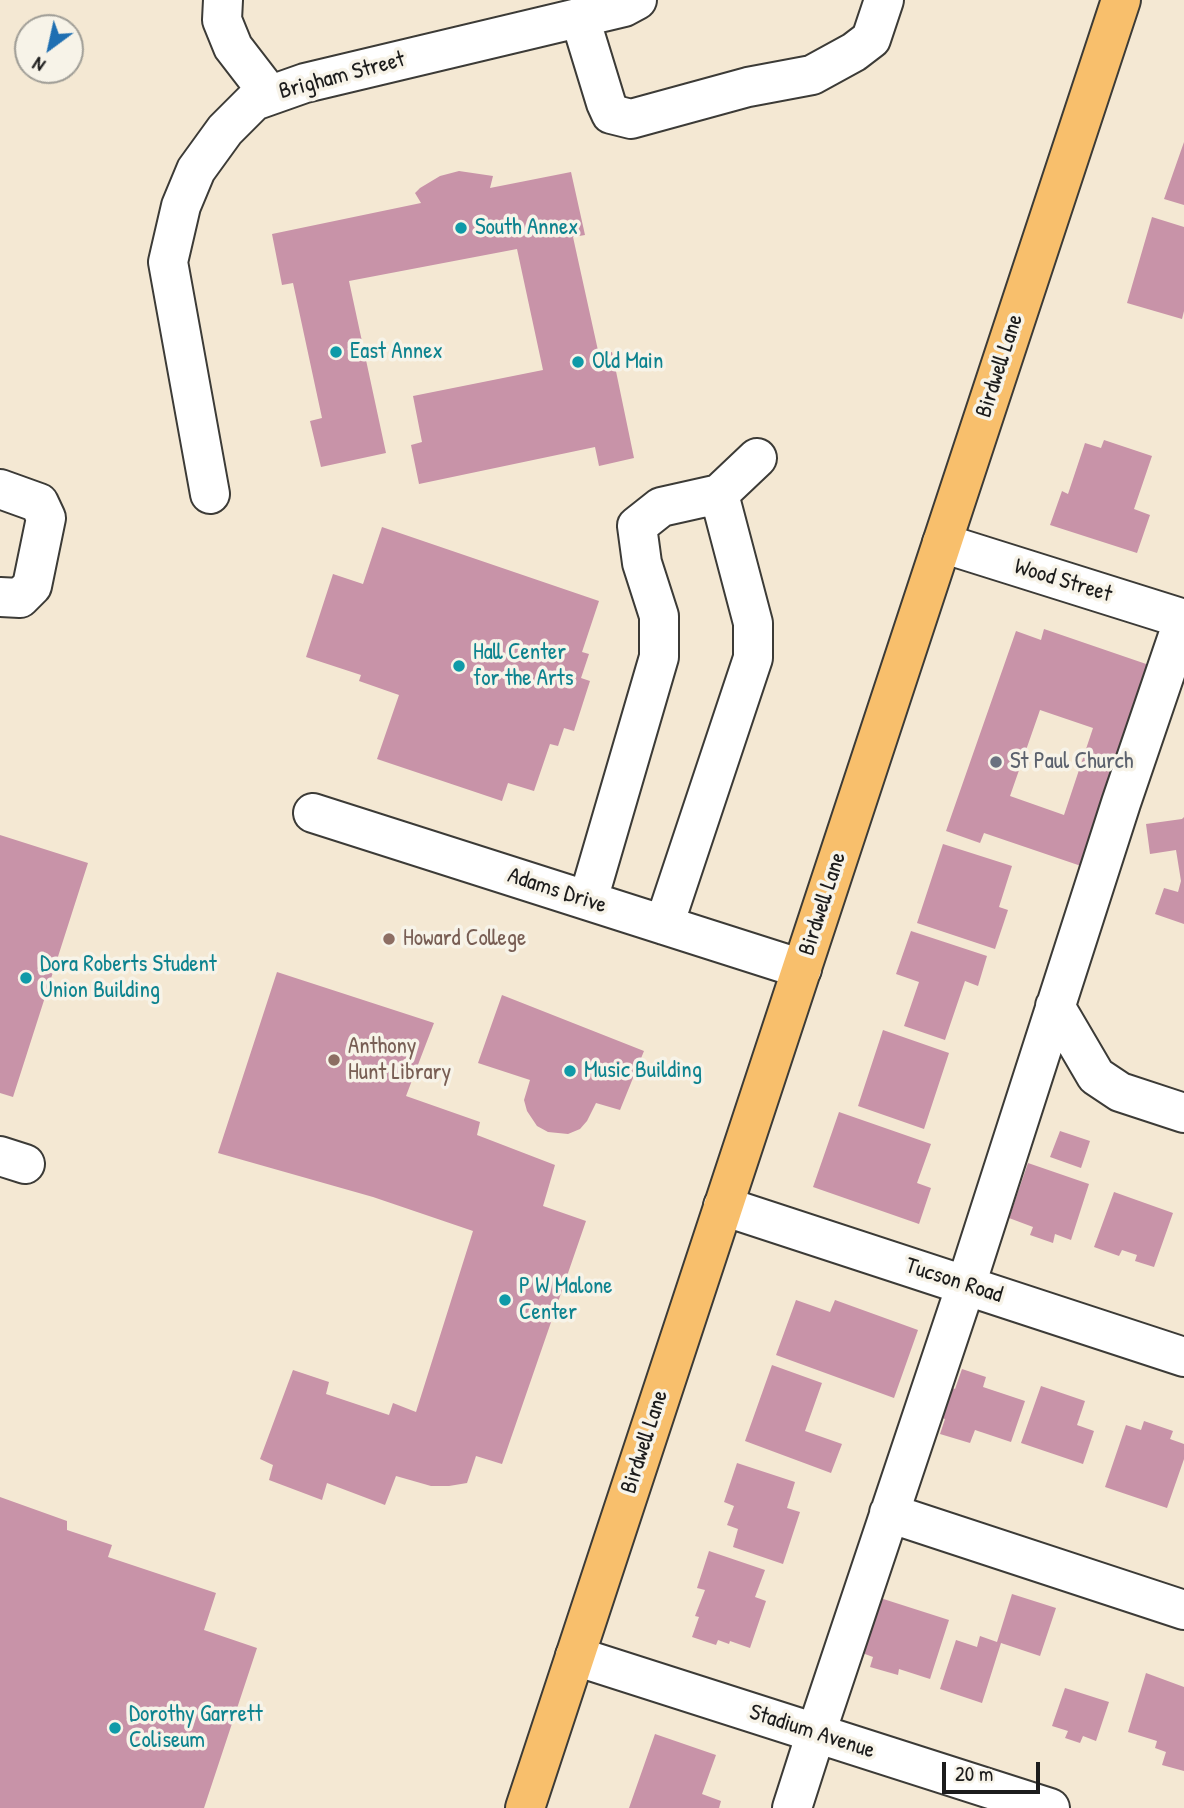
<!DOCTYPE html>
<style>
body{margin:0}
#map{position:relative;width:1184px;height:1808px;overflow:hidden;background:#f4e8d3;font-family:"Patrick Hand",sans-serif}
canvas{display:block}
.north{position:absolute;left:14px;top:14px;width:70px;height:70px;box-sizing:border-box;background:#f7f3e8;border:2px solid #9f9d96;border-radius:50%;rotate:213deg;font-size:19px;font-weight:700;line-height:28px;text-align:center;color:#1c1c1c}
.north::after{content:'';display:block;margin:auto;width:24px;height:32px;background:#1f6fb2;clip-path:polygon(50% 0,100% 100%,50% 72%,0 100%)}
.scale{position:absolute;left:942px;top:1762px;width:98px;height:32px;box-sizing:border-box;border:4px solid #1c1c1c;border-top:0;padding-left:9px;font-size:21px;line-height:24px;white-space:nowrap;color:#1c1c1c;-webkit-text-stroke:5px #f7f3e8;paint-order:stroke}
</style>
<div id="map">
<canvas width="1184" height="1808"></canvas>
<div class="north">N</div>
<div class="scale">20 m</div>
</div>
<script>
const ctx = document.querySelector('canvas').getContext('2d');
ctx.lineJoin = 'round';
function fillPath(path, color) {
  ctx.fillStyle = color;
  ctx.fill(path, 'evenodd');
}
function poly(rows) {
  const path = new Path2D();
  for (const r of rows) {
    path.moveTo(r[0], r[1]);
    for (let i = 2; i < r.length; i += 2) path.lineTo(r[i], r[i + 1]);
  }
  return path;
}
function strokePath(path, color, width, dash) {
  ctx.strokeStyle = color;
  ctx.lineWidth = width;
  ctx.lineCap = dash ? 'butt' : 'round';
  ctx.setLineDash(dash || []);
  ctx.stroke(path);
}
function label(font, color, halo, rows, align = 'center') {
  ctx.font = font + ' "Patrick Hand",sans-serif';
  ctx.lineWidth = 7;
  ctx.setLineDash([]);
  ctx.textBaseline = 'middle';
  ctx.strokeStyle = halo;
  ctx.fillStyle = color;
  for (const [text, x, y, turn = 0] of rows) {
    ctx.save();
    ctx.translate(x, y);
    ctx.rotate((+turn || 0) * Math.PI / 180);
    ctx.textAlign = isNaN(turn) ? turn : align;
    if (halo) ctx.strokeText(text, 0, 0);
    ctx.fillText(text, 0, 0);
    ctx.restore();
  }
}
fillPath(poly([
 [1184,142,1184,205,1164,199],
 [459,171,493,176,490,188,571,172,585,235,573,237,599,355,612,352,634,458,599,466,595,447,419,484,411,445,422,442,413,396,543,370,517,249,349,281,386,453,321,467,310,421,322,418,293,283,282,285,272,234,421,203,415,193,420,188,440,176],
 [1152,217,1184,227,1184,311,1182,319,1127,303],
 [1104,440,1152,456,1134,509,1150,515,1137,553,1050,525,1062,491,1068,494,1085,443,1101,448],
 [382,527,599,601,582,652,589,654,581,678,590,681,574,731,564,728,558,746,550,744,534,791,508,783,502,801,377,759,399,695,359,681,361,675,306,657,333,574,363,584],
 [1044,629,1152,666,1084,867,984,833,980,843,946,831,1016,631,1041,640],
 [1040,710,1093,728,1064,815,1010,796],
 [1184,817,1184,924,1155,914,1164,888,1178,892,1181,881,1176,850,1150,854,1146,824,1182,819],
 [0,835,88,863,13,1097,0,1093],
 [943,844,1012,866,999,907,1008,910,995,949,917,923],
 [911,931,987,956,978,986,965,981,945,1040,904,1026,919,982,896,974],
 [277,972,434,1023,406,1096,480,1122,477,1135,555,1165,543,1206,586,1221,502,1464,476,1456,467,1483,449,1486,431,1486,396,1476,385,1505,327,1483,322,1500,269,1480,273,1465,260,1459,293,1370,329,1382,326,1394,389,1415,393,1403,416,1412,473,1231,373,1197,218,1153],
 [502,995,644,1051,620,1110,596,1103,587,1121,580,1129,568,1134,548,1132,537,1126,527,1111,524,1100,530,1080,478,1063],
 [883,1030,949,1053,924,1129,858,1106],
 [839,1112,931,1144,917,1183,931,1188,919,1224,813,1187],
 [1060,1131,1090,1141,1081,1168,1050,1157],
 [1028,1163,1089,1184,1071,1240,1055,1234,1053,1243,1030,1235,1033,1227,1009,1218],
 [1114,1192,1173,1213,1154,1267,1135,1261,1137,1255,1122,1250,1119,1256,1094,1247],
 [796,1300,830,1312,835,1300,918,1330,894,1398,776,1355],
 [772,1365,822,1383,805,1431,842,1444,831,1473,745,1441],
 [962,1369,986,1377,983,1387,1025,1401,1011,1442,975,1430,970,1443,940,1434,945,1419,940,1417,950,1387,955,1389],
 [1041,1386,1085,1401,1077,1425,1094,1431,1083,1464,1021,1443],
 [1144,1421,1173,1431,1170,1439,1184,1444,1184,1459,1167,1508,1105,1487,1126,1425,1141,1430],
 [737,1463,795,1482,787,1508,800,1512,783,1564,733,1547,738,1529,727,1525,734,1506,724,1502],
 [0,1497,67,1521,67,1530,112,1545,108,1557,216,1593,204,1630,257,1648,204,1808,0,1808],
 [709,1551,765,1570,755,1597,766,1601,750,1648,730,1641,729,1644,718,1640,716,1645,692,1637,699,1617,695,1616,705,1590,697,1588],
 [1012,1594,1056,1608,1040,1656,1001,1643,982,1703,940,1689,956,1640,977,1647,980,1636,997,1642],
 [874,1596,949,1620,930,1679,899,1669,898,1675,870,1667,873,1657,857,1651],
 [1146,1673,1184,1687,1184,1771,1162,1765,1166,1752,1155,1748,1157,1741,1128,1732],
 [1065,1688,1109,1702,1096,1741,1083,1736,1080,1743,1065,1738,1068,1731,1052,1726],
 [655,1734,716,1755,702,1794,721,1801,719,1808,629,1808]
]), '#c893a8');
const minor = poly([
 [223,0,222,20,233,47,270,95],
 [580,18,606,103,611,114,631,119,748,87,812,75,854,52,871,39,884,0],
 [0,489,39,503,46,518,32,586,20,598,0,597],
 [210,494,168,262,181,206,196,170,225,130,254,101,305,83,624,7,637,0],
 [942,543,1184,619],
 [313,813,802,969],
 [588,900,659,657,659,616,642,563,637,526,661,507,719,494,757,458],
 [664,925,753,658,753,623,719,494],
 [1055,1006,1096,1076,1120,1092,1184,1113],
 [0,1156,25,1164],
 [723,1206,1184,1357],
 [889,1513,1184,1610],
 [575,1656,1050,1808],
 [792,1808,816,1733,966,1285,1121,803,1184,618]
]);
const major = poly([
 [525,1808,1121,0]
]);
strokePath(minor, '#3c3b37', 42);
strokePath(major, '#3c3b37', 42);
strokePath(minor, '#fff', 38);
strokePath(major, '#f8bf6c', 38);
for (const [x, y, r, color] of [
 [461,228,7,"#0f9aa8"],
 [336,352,7,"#0f9aa8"],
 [578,362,7,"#0f9aa8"],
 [459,666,7,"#0f9aa8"],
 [996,762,7,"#6b7280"],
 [389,939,7,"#8d6e63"],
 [26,978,7,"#0f9aa8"],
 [334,1060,7,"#8d6e63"],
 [570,1071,7,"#0f9aa8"],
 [505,1300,7,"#0f9aa8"],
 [115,1728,7,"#0f9aa8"]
]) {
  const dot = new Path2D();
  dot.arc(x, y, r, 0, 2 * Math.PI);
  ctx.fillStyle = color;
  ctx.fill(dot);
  strokePath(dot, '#f7f3e8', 2.5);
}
label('23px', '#1c1c1c', '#f7f3e8', [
 ["Brigham Street",342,76,-15],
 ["Birdwell Lane",1000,366,-72],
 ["Wood Street",1063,581,17],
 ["Adams Drive",557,891,18],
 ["Birdwell Lane",823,904,-72],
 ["Tucson Road",954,1281,18],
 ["Birdwell Lane",645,1442,-72],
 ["Stadium Avenue",812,1732,18]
]);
label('23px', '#0d838f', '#f7f3e8', [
 ["South Annex",475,228],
 ["East Annex",350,352],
 ["Old Main",592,362],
 ["Hall Center",473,653],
 ["for the Arts",473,679],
 ["Dora Roberts Student",40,965],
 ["Union Building",40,991],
 ["Music Building",584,1071],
 ["P W Malone",519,1287],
 ["Center",519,1313],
 ["Dorothy Garrett",129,1715],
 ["Coliseum",129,1741]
], 'left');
label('23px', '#5b616d', '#f7f3e8', [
 ["St Paul Church",1010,762]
], 'left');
label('23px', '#785e54', '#f7f3e8', [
 ["Howard College",403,939],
 ["Anthony",348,1047],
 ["Hunt Library",348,1073]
], 'left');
</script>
